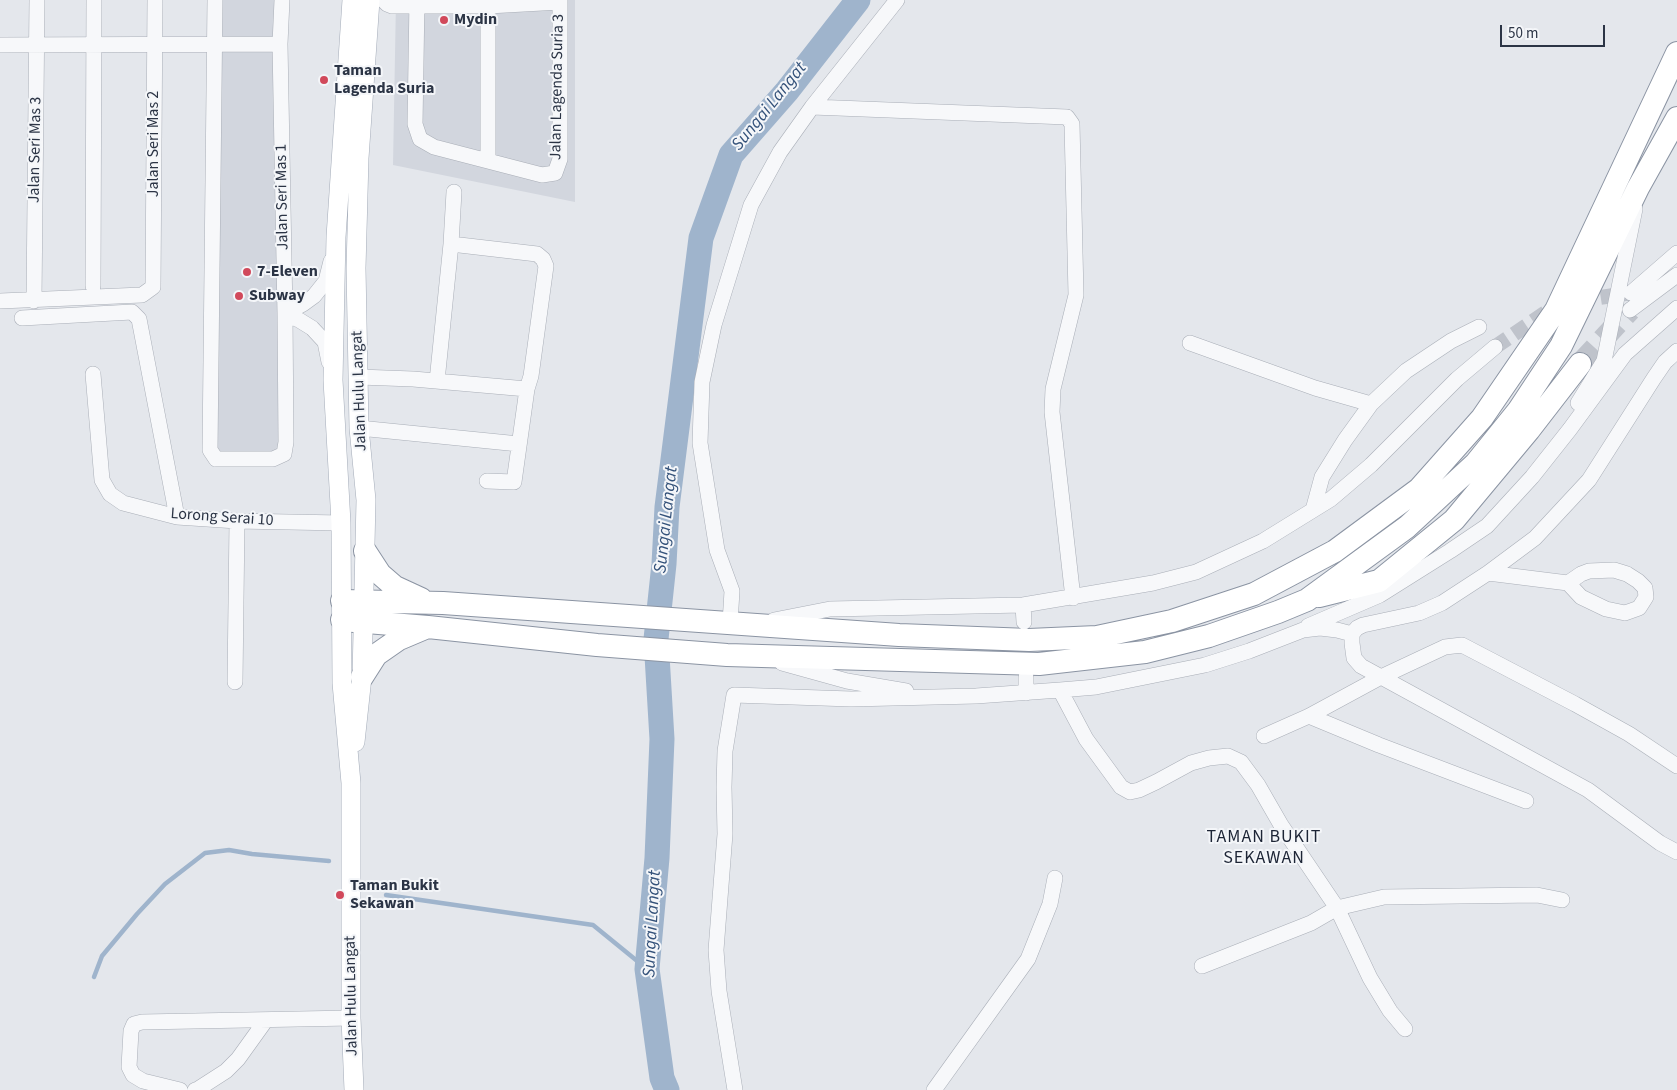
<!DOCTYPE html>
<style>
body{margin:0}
#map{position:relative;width:1677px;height:1090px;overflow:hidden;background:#e4e7ec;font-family:"Source Sans 3",sans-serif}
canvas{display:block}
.scale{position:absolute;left:1500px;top:25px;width:105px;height:22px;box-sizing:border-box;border:2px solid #2b3445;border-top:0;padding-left:6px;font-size:15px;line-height:18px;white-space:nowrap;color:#2b3445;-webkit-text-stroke:4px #f4f6f9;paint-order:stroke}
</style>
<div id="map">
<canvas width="1677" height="1090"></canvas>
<div class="scale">50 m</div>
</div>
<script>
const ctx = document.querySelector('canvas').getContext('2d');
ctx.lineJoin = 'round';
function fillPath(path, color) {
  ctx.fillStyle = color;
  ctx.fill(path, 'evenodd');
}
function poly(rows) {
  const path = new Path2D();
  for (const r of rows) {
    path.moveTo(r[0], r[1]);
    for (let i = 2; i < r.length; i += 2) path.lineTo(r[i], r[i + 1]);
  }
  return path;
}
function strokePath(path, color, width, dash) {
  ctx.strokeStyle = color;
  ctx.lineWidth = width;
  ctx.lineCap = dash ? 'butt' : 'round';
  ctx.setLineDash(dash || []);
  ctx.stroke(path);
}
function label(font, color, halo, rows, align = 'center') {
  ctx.font = font + ' "Source Sans 3",sans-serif';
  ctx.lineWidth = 4;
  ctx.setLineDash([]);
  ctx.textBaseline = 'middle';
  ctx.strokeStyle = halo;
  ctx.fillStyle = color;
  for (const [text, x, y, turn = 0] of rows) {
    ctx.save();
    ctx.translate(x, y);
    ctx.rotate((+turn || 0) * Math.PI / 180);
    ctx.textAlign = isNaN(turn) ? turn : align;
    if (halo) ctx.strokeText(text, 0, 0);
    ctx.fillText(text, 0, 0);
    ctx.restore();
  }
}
fillPath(poly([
 [220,0,277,0,280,452,219,456,213,448],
 [396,0,575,0,575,202,393,165]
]), '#d2d6de');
strokePath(poly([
 [386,895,593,925,647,969],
 [94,977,102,956,137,914,165,884,205,853,229,850,252,854,329,861]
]), '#9fb4cc', 4.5);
strokePath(poly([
 [667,1090,662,1078,647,969,657,858,662,739,656,639,664,564,667,507,701,238,731,155,787,91,858,0]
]), '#9fb4cc', 25);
strokePath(poly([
 [1578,301,1629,293],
 [1495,347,1554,307]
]), '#bfc3cb', 15, [15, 8]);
strokePath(poly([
 [1580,364,1630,310]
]), '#bfc3cb', 22, [22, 11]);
const minor = poly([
 [215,0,210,450,216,459,273,459,284,454,286,442,285,314,280,44,282,0],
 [383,0,387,4,392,6,488,6,560,2],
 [417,0,415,124,420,139,434,147,542,175,555,173,560,159,560,0],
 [0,45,280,44],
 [812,107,1067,117,1072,124,1076,295,1053,389,1052,412,1073,598],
 [488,161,488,0],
 [451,244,454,192],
 [93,286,94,0],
 [1631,293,1677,253],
 [0,301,142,295,153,287,155,0],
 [34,301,37,0],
 [1630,310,1677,275],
 [285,314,303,304,314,296,326,281,331,261],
 [285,314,299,320,312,328,325,342,329,362],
 [22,318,132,312,139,319,177,517],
 [1190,343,1315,388,1371,404],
 [1677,351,1665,362,1654,378,1589,480,1535,538,1488,573,1442,603,1419,613,1363,625,1357,628,1352,634,1352,643,1354,658,1361,666,1588,790,1660,843,1677,852],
 [93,374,102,480,110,494,123,503,177,517,237,521,341,523],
 [359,377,413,379,527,389,531,376,546,266,543,259,537,254,451,244,437,381],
 [1578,403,1604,361,1635,209],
 [359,428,519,444],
 [487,481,514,482,527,389],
 [1313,510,1322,477,1345,440,1371,404,1406,371,1451,341,1479,327],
 [1488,573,1568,583,1581,574,1589,571,1614,570,1627,574,1638,581,1645,588,1646,597,1639,608,1625,613,1606,609,1581,597,1568,583],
 [1023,605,1024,622],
 [774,620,830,609,1023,605,1153,583,1196,572,1263,541,1331,499,1371,465,1457,379,1495,347],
 [730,623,732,591,717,550,700,443,702,382,714,325,751,205,780,152,812,107,897,0],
 [1308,626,1380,595,1450,551,1487,526,1532,477,1570,429,1625,354,1677,308],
 [782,663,847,681,906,691],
 [1026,677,1026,693],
 [235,682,237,521],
 [1060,690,1086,739,1121,787,1130,792,1139,790,1156,782,1191,763,1209,758,1228,756,1241,762,1258,785,1281,825,1337,908,1370,978,1390,1011,1405,1029],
 [1309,716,1379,745,1526,801],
 [1264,736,1309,716,1381,677,1430,654,1445,647,1462,645,1575,704,1629,734,1677,766],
 [1202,966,1311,923,1337,908,1384,897,1537,895,1562,900],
 [180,1090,143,1081,133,1075,129,1067,131,1031,134,1024,142,1022,351,1018],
 [195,1090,198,1089,226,1071,238,1059,266,1020],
 [735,1090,719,991,716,950,725,834,724,787,725,751,734,695,851,699,976,696,1060,690,1096,687,1205,665,1249,651,1303,630,1320,628,1337,630,1352,634],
 [934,1090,1028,959,1050,904,1055,878]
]);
const major = poly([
 [352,0,336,237,333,380,341,523,342,683,351,783,351,1018,354,1090],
 [355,742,362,677,366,500,359,428,356,268,359,158,370,0]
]);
const highway = poly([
 [365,551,380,574,395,587,421,599],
 [1319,596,1379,581,1454,520,1529,430,1580,364],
 [342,601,443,603,899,635,1029,640,1097,637,1172,621,1254,594,1335,551,1419,489,1482,418,1556,310,1677,53],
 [342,620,428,627,597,645,727,655,1039,664,1145,652,1209,636,1278,612,1307,600,1407,527,1476,463,1518,411,1561,346,1638,188,1677,118],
 [362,677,376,655,399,639,425,628]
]);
strokePath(minor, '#a9aeb7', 16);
strokePath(major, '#a3abb8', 20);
strokePath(highway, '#8b94a3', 24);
strokePath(minor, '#f7f8fa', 15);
strokePath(major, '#fff', 19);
strokePath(highway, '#fff', 22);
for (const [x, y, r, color] of [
 [444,20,5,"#d1495b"],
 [324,80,5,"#d1495b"],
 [247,272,5,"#d1495b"],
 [239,296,5,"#d1495b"],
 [340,895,5,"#d1495b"]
]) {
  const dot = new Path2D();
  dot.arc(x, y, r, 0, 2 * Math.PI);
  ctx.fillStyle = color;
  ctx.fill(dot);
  strokePath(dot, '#f4f6f9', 2);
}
label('bold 16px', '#2b3445', '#f4f6f9', [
 ["Mydin",454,20],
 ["Taman",334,71],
 ["Lagenda Suria",334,89],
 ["7-Eleven",257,272],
 ["Subway",249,296],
 ["Taman Bukit",350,886],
 ["Sekawan",350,904]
], 'left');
label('16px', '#2b3445', '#f4f6f9', [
 ["Jalan Lagenda Suria 3",558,87,-89],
 ["Jalan Seri Mas 2",154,144,-90],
 ["Jalan Seri Mas 3",36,150,-89],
 ["Jalan Seri Mas 1",283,197,-91],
 ["Jalan Hulu Langat",360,391,-92],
 ["Lorong Serai 10",222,518,4],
 ["Jalan Hulu Langat",352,996,-91]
]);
label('italic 18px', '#34527a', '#f4f6f9', [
 ["Sungai Langat",770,107,-51],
 ["Sungai Langat",667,520,-84],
 ["Sungai Langat",653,924,-87]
]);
ctx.letterSpacing = '1px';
label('18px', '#1d2536', '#f4f6f9', [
 ["TAMAN BUKIT",1264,838],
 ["SEKAWAN",1264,859]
]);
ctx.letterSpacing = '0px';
</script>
